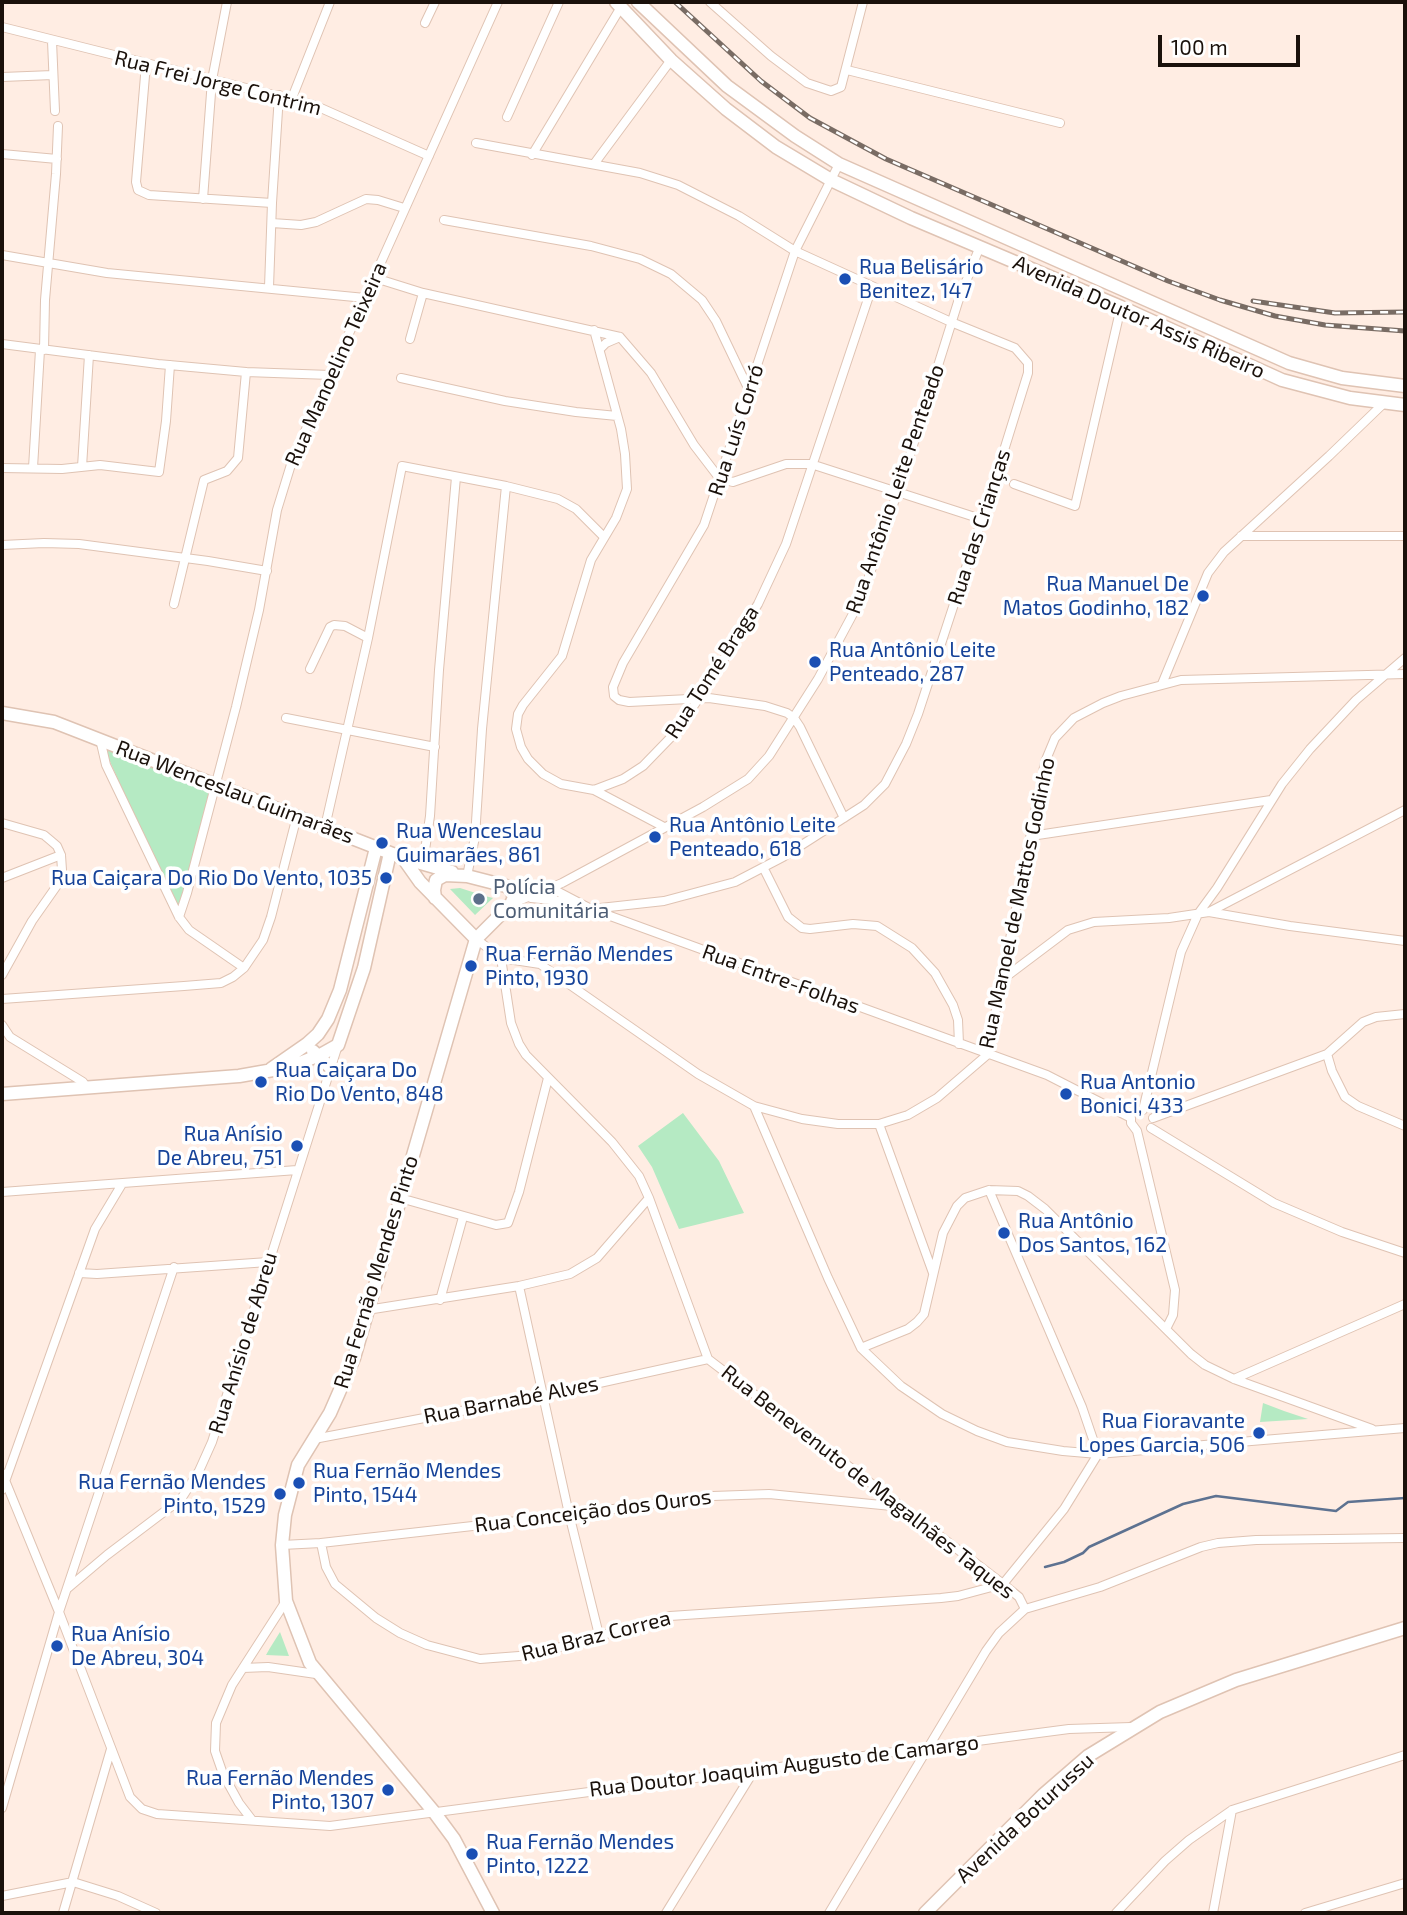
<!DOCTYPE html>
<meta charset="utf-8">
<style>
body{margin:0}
#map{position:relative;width:1407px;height:1915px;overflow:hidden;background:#ffede3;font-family:"Exo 2",sans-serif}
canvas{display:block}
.frame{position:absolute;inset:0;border:4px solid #1a110b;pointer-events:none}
.scale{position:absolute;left:1158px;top:35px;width:142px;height:32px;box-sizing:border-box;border:4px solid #1a110b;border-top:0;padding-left:9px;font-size:21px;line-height:24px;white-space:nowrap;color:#1a110b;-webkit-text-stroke:5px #fff;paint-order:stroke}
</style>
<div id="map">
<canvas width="1407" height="1915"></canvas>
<div class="frame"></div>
<div class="scale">100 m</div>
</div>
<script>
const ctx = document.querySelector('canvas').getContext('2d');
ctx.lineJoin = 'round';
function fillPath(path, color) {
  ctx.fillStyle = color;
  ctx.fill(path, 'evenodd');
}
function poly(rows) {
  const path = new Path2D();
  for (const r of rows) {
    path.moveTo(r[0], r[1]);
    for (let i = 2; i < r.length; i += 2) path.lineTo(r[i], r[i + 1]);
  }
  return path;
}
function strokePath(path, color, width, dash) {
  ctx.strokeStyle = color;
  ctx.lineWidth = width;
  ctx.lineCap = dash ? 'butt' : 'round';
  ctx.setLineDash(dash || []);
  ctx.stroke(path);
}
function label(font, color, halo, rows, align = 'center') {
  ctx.font = font + ' "Exo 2",sans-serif';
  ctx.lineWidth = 7;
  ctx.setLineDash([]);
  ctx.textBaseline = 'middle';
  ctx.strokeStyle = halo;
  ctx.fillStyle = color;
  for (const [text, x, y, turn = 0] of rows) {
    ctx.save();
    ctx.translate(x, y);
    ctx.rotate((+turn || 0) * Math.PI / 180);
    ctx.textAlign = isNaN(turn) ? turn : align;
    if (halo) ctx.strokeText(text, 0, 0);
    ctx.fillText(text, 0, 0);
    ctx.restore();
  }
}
fillPath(poly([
 [100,739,215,784,179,917],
 [460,888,485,896,493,898,475,915,450,889],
 [683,1113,719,1161,744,1213,679,1229,652,1167,638,1146],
 [1263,1403,1284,1411,1308,1419,1260,1422],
 [280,1632,289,1656,266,1655,270,1648]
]), '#b5eac3');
strokePath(poly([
 [1045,1567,1064,1562,1083,1553,1089,1547,1183,1504,1216,1496,1336,1511,1348,1502,1405,1498]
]), '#5d7291', 2.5);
const street = poly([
 [710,2,771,56,807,83,831,91,841,87,863,2],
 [425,23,435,2],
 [2,27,314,105,429,156],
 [52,41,55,111],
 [146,64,136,182,138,190,149,195,272,203],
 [847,70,1060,123],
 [2,77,53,75],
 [292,98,330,2],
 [507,117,559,2],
 [476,143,640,173,678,185,739,216,795,251,951,322,1015,348,1028,363,1028,373,996,476,918,714,906,744,885,784,864,805,783,857,735,882,664,901,591,909],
 [2,154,57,159],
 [532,155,621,7],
 [594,164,671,60],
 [839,164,795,251,704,525,623,663,613,687,614,696,619,700,629,702,709,698,765,706,787,713,794,718,800,727,844,818],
 [203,199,212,80,227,2],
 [444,220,591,246,640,259,671,274,702,300,716,321,749,390],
 [272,223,301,225,316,222,366,199,378,200,404,208],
 [2,255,107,273,365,298],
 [375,278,423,293,620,337,651,373,694,445,720,479,733,482,786,464,811,464,981,519],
 [269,287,272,203,279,95],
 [594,330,621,429,625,454,627,489,616,518,591,560,562,656,523,705,518,714,516,729,521,747,528,759,543,774,561,784,594,790,623,779,643,766,675,733,708,685,758,604,786,544,872,287],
 [410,339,423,293],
 [2,344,158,364,246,372,330,375],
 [600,349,606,343,620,337],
 [44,350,45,300,56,174,58,126],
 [401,378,505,401,576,412,617,416],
 [82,467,89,355],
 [2,468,62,469,100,465,159,472,166,421,170,365],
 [33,468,40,350],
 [1014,484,1075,506,1121,307],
 [1241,536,1405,536],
 [2,545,44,543,79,544,208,561,267,571],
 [174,604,204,480,227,471,238,458,246,372],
 [310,669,330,627,334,625,345,626,368,638],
 [1162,684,1208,573,1224,552,1329,456,1383,404],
 [286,718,435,747],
 [100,739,106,765,179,917,189,930,244,968],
 [594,790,664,827],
 [2,823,44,835,50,840,57,846,61,855,62,870,58,884,32,921,2,975],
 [325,827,368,638,402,466,506,486,558,499,576,509,603,536],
 [1031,836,1271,800],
 [423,864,430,816,439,670,456,477],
 [764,869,788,917,802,928,810,929,853,924,877,926,912,948,935,973,953,1005,958,1020,959,1044],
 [467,876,475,837,482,729,506,486],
 [2,878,61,855],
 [507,886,551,888,591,909,1047,1075,1131,1118,1131,1123,1137,1131,1175,1290,1173,1315,1166,1329],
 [531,898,571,902],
 [511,904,562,883,703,807,748,779,769,756,818,679,862,597,910,455,958,302,980,246],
 [1209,912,1405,810],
 [179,917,187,893,236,707,259,610,277,510,293,458,498,2],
 [476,939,501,958,540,964,698,1074,754,1106,802,1119,838,1124,879,1124,908,1115,937,1098,987,1055,1045,762,1055,738,1074,718,1103,703,1121,696,1181,680,1405,674],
 [501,958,511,1023,519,1044,526,1055,612,1142,639,1176,649,1198,708,1359,1003,1584,1019,1597,1025,1609],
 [1003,979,1068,930,1094,922,1169,918,1209,912,1290,926,1405,941],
 [2,999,184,986,221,983,233,977,244,968,263,940,271,917,297,816],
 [2,1025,10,1037,83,1082,87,1088],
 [1327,1054,1332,1071,1345,1097,1358,1106,1405,1126],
 [754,1106,828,1278,861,1348,901,1386,942,1414,977,1431,1007,1442,1063,1451,1098,1454,1405,1428],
 [1143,1110,1181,952,1198,914,1217,888,1282,784,1310,749,1356,700,1405,658],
 [1153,1118,1327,1054,1363,1022,1376,1017,1405,1014],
 [879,1124,933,1273],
 [1151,1128,1274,1203,1342,1232,1405,1253],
 [989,1190,1082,1407,1098,1454],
 [2,1192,297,1170],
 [400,1198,496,1225,508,1223,519,1192,548,1078],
 [79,1273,97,1274,268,1262],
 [519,1286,569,1514,599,1635],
 [440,1300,463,1217],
 [367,1310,519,1286,570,1274,597,1258,649,1198],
 [861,1348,908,1329,917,1322,924,1314,943,1233,957,1206,965,1198,989,1190,1018,1191,1028,1196,1045,1209,1191,1354,1205,1365,1234,1379,1372,1429],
 [1234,1379,1405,1304],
 [314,1439,545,1395,708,1359],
 [2,1473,59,1612,130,1797,142,1809,157,1814,330,1826,1069,1729,1131,1727],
 [2,1490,95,1229,122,1184],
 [321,1543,326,1567,335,1584,376,1618,400,1633,427,1645,480,1659,532,1655,670,1616,941,1598,958,1596,1003,1584,1064,1509,1098,1454],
 [282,1545,321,1543,544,1518,713,1496,769,1494,902,1507],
 [68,1588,107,1555,181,1499,199,1471,212,1442,338,1045],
 [1025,1609,1100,1587,1201,1547,1218,1543,1256,1540,1405,1538],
 [243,1668,268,1667,316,1674],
 [2,1808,59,1612,174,1267],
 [252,1820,239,1803,223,1774,215,1751,216,1723,232,1685,286,1601],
 [2,1896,73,1882,118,1896,156,1913],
 [63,1913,111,1749],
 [666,1913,755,1769],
 [829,1913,986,1651,999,1633,1025,1609],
 [1116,1913,1165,1861,1189,1840,1232,1810,1405,1755],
 [1213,1913,1232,1810],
 [1305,1913,1405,1883]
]);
const secondary = poly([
 [2,713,54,722,403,858,452,872],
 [403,858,420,882,476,939],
 [435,898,434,890,436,880,445,875,467,876,506,886,511,890,514,897,511,904,476,939,354,1358,330,1413,298,1465,285,1515,282,1545,286,1601,310,1663,434,1812,454,1839,493,1913],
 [313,1051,330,1067],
 [271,1069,307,1044,318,1034,328,1019,340,990,376,848],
 [2,1094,239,1076,290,1067,322,1054,338,1045,364,968,390,853],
 [925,1913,1043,1795,1088,1756,1160,1712,1236,1680,1405,1628]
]);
const primary = poly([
 [616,2,671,60,726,109,776,147,831,180,911,218,1121,307,1282,380,1350,398,1405,405],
 [638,2,727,86,795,136,839,164,1289,363,1342,378,1405,386]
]);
strokePath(street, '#dfc3b3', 10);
strokePath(secondary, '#dfc3b3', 15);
strokePath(primary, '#dfc3b3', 15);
strokePath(street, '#fff', 8);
strokePath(secondary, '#fff', 12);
strokePath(primary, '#fff', 12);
const rail = poly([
 [675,2,761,81,810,118,886,159,1168,281,1220,300,1275,316,1325,325,1405,331],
 [1253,301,1335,313,1405,312]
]);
strokePath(rail, '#796c64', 5);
strokePath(rail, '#fff', 2.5, [8]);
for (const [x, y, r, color] of [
 [845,279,7,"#1a4fb4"],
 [1203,596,7,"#1a4fb4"],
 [815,662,7,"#1a4fb4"],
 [655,837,7,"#1a4fb4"],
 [382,843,7,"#1a4fb4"],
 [386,878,7,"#1a4fb4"],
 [479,899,7,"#5c6f8a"],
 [471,966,7,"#1a4fb4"],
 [261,1082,7,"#1a4fb4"],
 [1066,1094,7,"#1a4fb4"],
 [297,1146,7,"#1a4fb4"],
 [1004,1233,7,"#1a4fb4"],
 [1259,1433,7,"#1a4fb4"],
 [299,1483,7,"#1a4fb4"],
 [280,1494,7,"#1a4fb4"],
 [57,1646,7,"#1a4fb4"],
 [388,1790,7,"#1a4fb4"],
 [472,1854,7,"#1a4fb4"]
]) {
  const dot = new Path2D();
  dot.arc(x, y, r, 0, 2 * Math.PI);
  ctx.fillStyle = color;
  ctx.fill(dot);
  strokePath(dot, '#fff', 2.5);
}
label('21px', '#1a110b', '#fff', [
 ["Rua Frei Jorge Contrim",218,83,14],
 ["Avenida Doutor Assis Ribeiro",1139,317,24],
 ["Rua Manoelino Teixeira",336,364,-66],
 ["Rua Luís Corró",736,430,-72],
 ["Rua Antônio Leite Penteado",895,489,-71],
 ["Rua das Crianças",979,527,-72],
 ["Rua Tomé Braga",712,672,-57],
 ["Rua Wenceslau Guimarães",235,792,21],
 ["Rua Manoel de Mattos Godinho",1017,903,-78],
 ["Rua Entre-Folhas",781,979,20],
 ["Rua Fernão Mendes Pinto",376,1272,-73],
 ["Rua Anísio de Abreu",243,1343,-73],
 ["Rua Barnabé Alves",511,1400,-11],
 ["Rua Benevenuto de Magalhães Taques",868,1482,38],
 ["Rua Conceição dos Ouros",593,1511,-7],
 ["Rua Braz Correa",596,1636,-14],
 ["Rua Doutor Joaquim Augusto de Camargo",784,1766,-7],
 ["Avenida Boturussu",1025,1818,-43]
]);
label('21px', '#164399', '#fff', [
 ["Rua Belisário",859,267],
 ["Benitez, 147",859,291],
 ["Rua Manuel De",1189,584,"right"],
 ["Matos Godinho, 182",1189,608,"right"],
 ["Rua Antônio Leite",829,650],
 ["Penteado, 287",829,674],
 ["Rua Antônio Leite",669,825],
 ["Penteado, 618",669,849],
 ["Rua Wenceslau",396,831],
 ["Guimarães, 861",396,855],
 ["Rua Caiçara Do Rio Do Vento, 1035",372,878,"right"],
 ["Rua Fernão Mendes",485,954],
 ["Pinto, 1930",485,978],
 ["Rua Caiçara Do",275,1070],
 ["Rio Do Vento, 848",275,1094],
 ["Rua Antonio",1080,1082],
 ["Bonici, 433",1080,1106],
 ["Rua Anísio",283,1134,"right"],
 ["De Abreu, 751",283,1158,"right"],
 ["Rua Antônio",1018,1221],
 ["Dos Santos, 162",1018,1245],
 ["Rua Fioravante",1245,1421,"right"],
 ["Lopes Garcia, 506",1245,1445,"right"],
 ["Rua Fernão Mendes",313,1471],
 ["Pinto, 1544",313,1495],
 ["Rua Fernão Mendes",266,1482,"right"],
 ["Pinto, 1529",266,1506,"right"],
 ["Rua Anísio",71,1634],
 ["De Abreu, 304",71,1658],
 ["Rua Fernão Mendes",374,1778,"right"],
 ["Pinto, 1307",374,1802,"right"],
 ["Rua Fernão Mendes",486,1842],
 ["Pinto, 1222",486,1866]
], 'left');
label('21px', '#4e5e75', '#fff', [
 ["Polícia",493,887],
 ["Comunitária",493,911]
], 'left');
</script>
